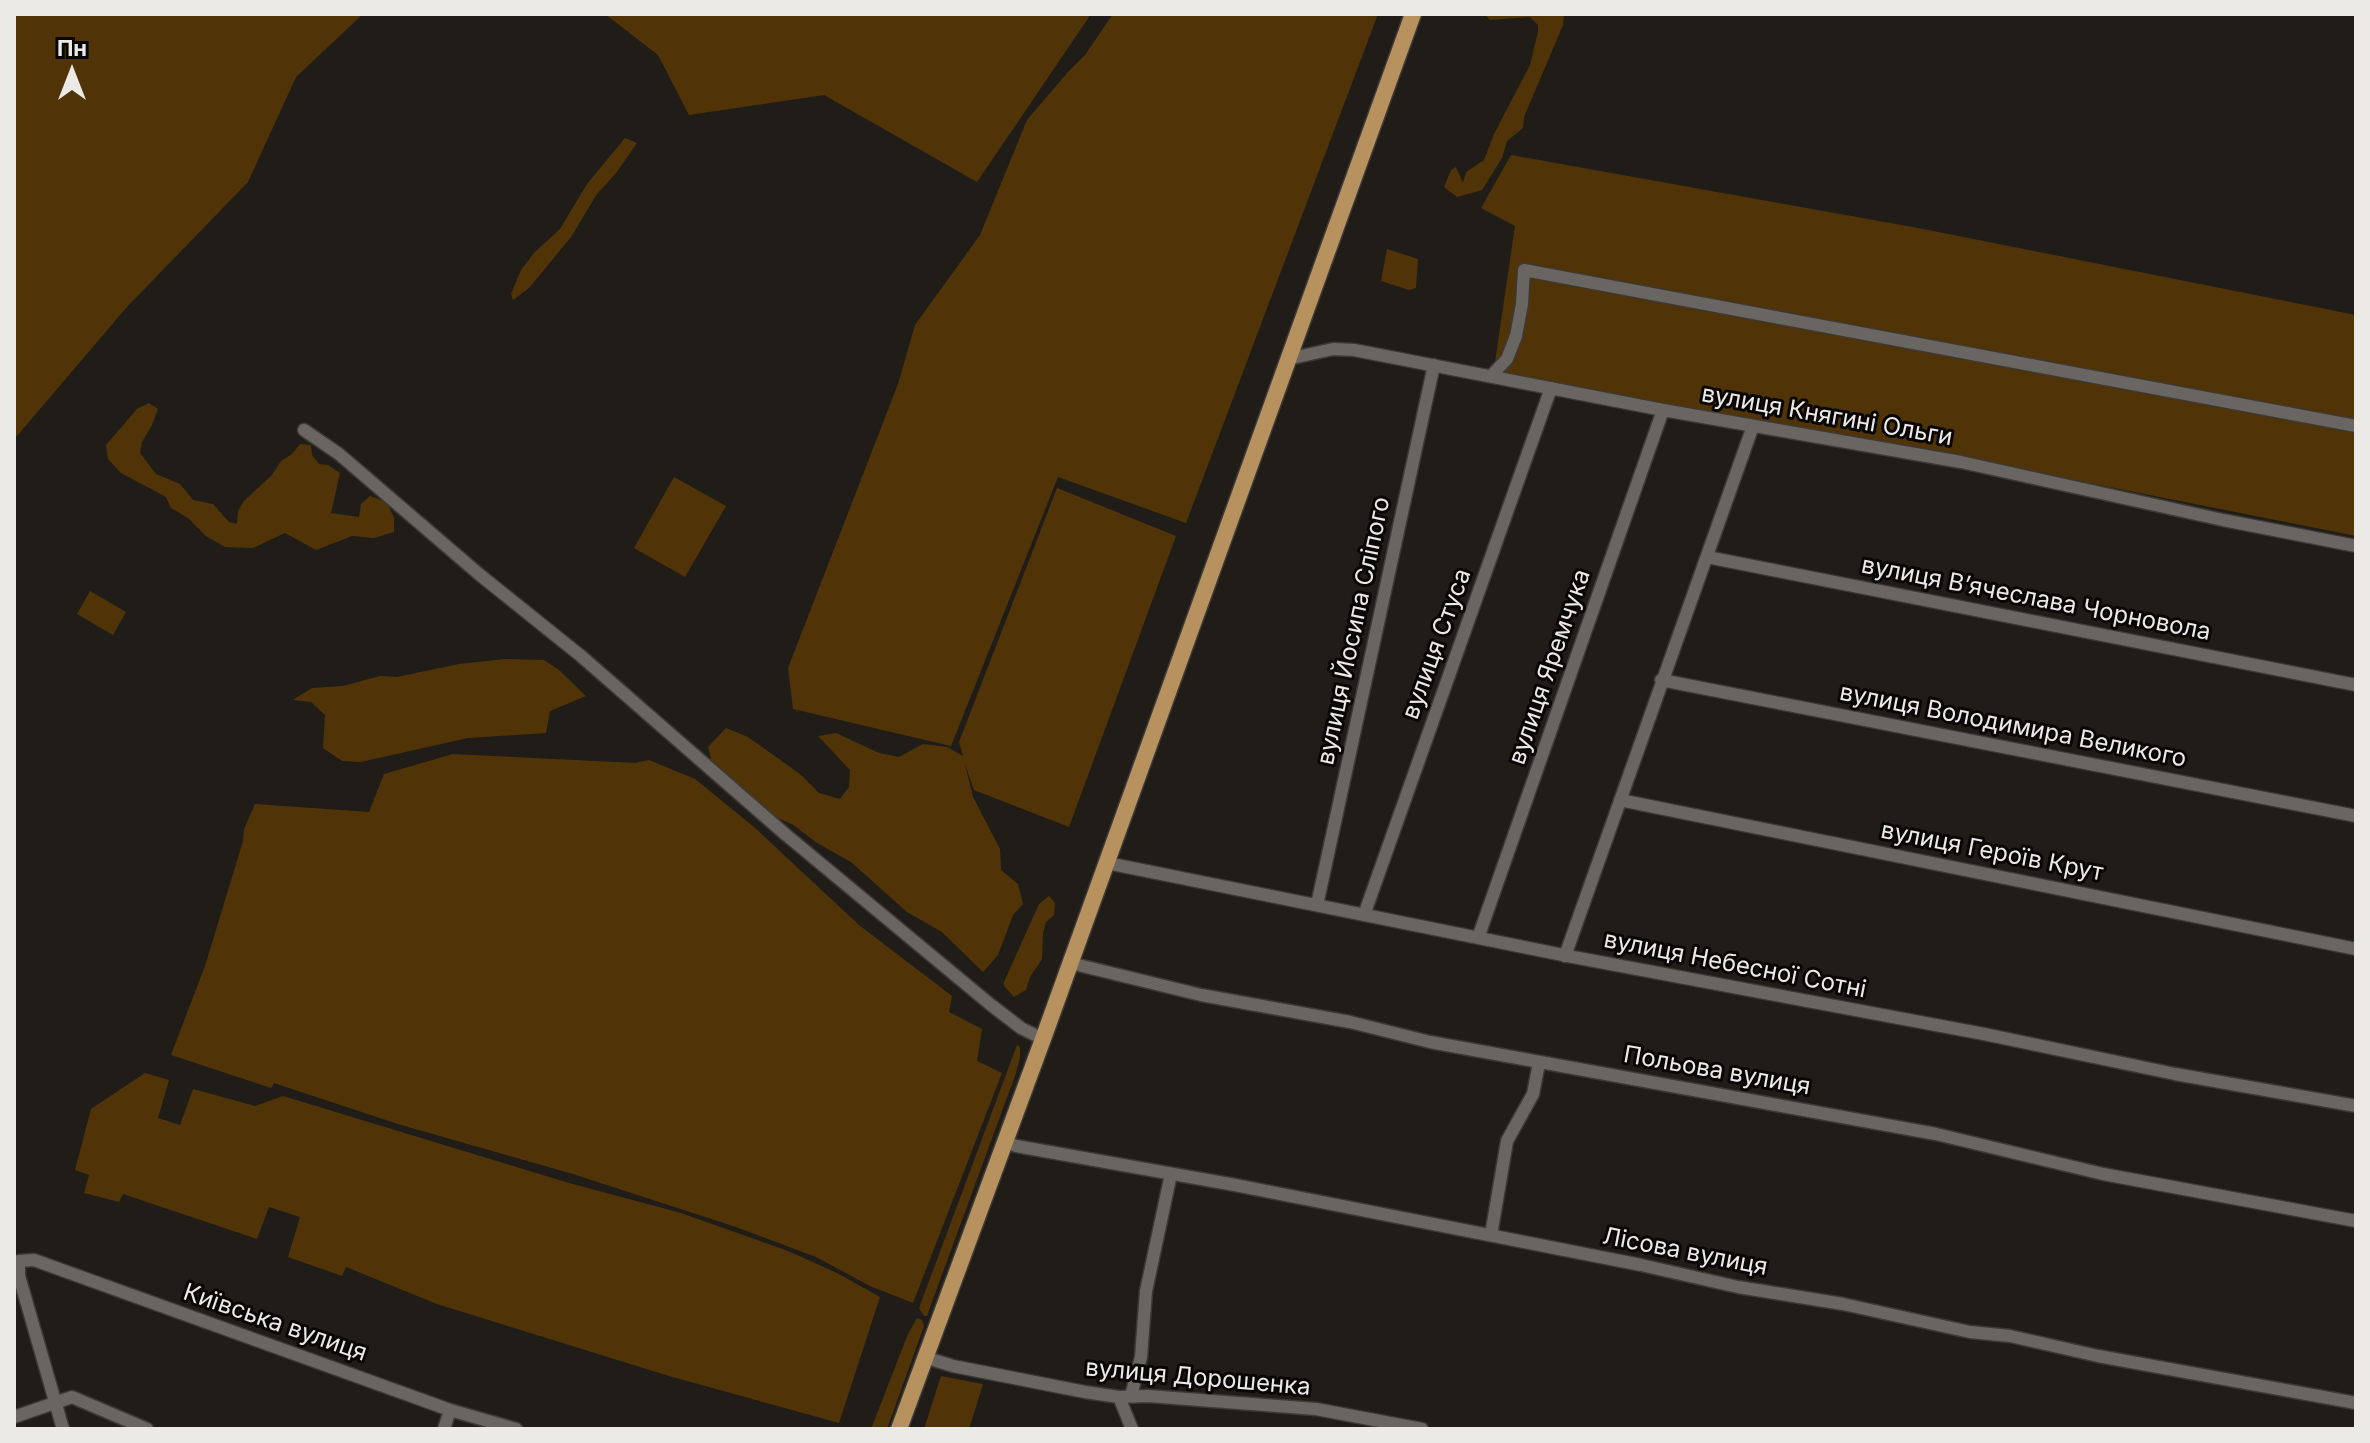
<!DOCTYPE html>
<meta charset="utf-8">
<style>
body{margin:0}
#map{position:relative;width:2370px;height:1443px;overflow:hidden;background:#201d19;font-family:Inter,sans-serif}
canvas{display:block}
.frame{position:absolute;inset:0;border:16px solid #eceae7;pointer-events:none}
.north{position:absolute;left:32px;top:32px;width:80px;height:80px;-webkit-text-stroke:6px #090706;paint-order:stroke;rotate:0deg;font-size:22px;font-weight:700;line-height:32px;text-align:center;color:#eceae7}
.north::after{content:'';display:block;margin:auto;width:28px;height:36px;background:#eceae7;clip-path:polygon(50% 0,100% 100%,50% 72%,0 100%)}
</style>
<div id="map">
<canvas width="2370" height="1443"></canvas>
<div class="frame"></div>
<div class="north">Пн</div>
</div>
<script>
const ctx = document.querySelector('canvas').getContext('2d');
ctx.lineJoin = 'round';
function fillPath(path, color) {
  ctx.fillStyle = color;
  ctx.fill(path, 'evenodd');
}
function poly(rows) {
  const path = new Path2D();
  for (const r of rows) {
    path.moveTo(r[0], r[1]);
    for (let i = 2; i < r.length; i += 2) path.lineTo(r[i], r[i + 1]);
  }
  return path;
}
function strokePath(path, color, width, dash) {
  ctx.strokeStyle = color;
  ctx.lineWidth = width;
  ctx.lineCap = dash ? 'butt' : 'round';
  ctx.setLineDash(dash || []);
  ctx.stroke(path);
}
function label(font, color, halo, rows, align = 'center') {
  ctx.font = font + ' Inter,sans-serif';
  ctx.lineWidth = 6;
  ctx.setLineDash([]);
  ctx.textBaseline = 'middle';
  ctx.strokeStyle = halo;
  ctx.fillStyle = color;
  for (const [text, x, y, turn = 0] of rows) {
    ctx.save();
    ctx.translate(x, y);
    ctx.rotate((+turn || 0) * Math.PI / 180);
    ctx.textAlign = isNaN(turn) ? turn : align;
    if (halo) ctx.strokeText(text, 0, 0);
    ctx.fillText(text, 0, 0);
    ctx.restore();
  }
}
fillPath(poly([
 [14,14,363,14,296,77,248,182,126,308,17,436,14,434],
 [605,14,1091,14,977,182,824,95,689,115,658,55],
 [1113,14,1378,14,1186,523,1058,477,951,746,793,709,788,668,898,384,915,325,980,235,1027,120,1068,72,1085,55],
 [1484,14,1564,14,1563,25,1524,117,1523,128,1507,141,1502,158,1482,190,1457,197,1444,187,1451,170,1456,167,1463,183,1466,172,1484,160,1494,134,1530,65,1538,32,1538,25,1530,17,1490,20],
 [625,138,637,143,616,173,597,194,571,237,529,288,513,300,511,294,521,270,535,252,560,229,587,184],
 [1511,155,1918,228,2356,315,2356,536,1893,444,1502,375,1494,369,1515,226,1481,208],
 [1387,249,1418,259,1416,288,1409,290,1381,281],
 [149,403,158,409,152,425,142,442,140,453,156,474,180,484,193,500,213,504,229,522,237,524,238,511,244,501,272,475,281,461,292,454,300,444,311,445,312,455,319,464,328,465,340,473,331,513,359,517,361,504,370,496,387,502,394,518,394,532,374,538,352,536,316,550,285,533,253,548,225,547,206,536,188,518,171,508,166,497,121,473,108,459,106,445,137,409],
 [674,477,726,506,685,577,634,548],
 [1057,488,1176,536,1069,827,974,790,965,764,973,797,1000,849,1001,870,1018,884,1023,904,1013,915,998,955,983,972,942,932,907,912,851,862,817,843,792,824,773,816,729,775,712,763,708,747,726,728,748,737,800,774,819,793,840,799,849,787,850,770,818,736,836,733,879,753,899,757,923,744,947,747,963,756,959,742],
 [90,591,126,612,113,635,77,614],
 [505,659,544,660,559,670,586,696,550,711,546,733,468,738,361,762,342,761,323,748,325,715,311,702,293,700,312,688,343,686,380,676,397,677,459,664],
 [453,754,635,763,649,760,695,779,754,827,859,925,952,996,949,1012,982,1029,977,1061,1002,1073,913,1303,870,1286,816,1257,736,1227,573,1174,398,1124,274,1083,271,1088,171,1055,205,966,243,841,244,829,255,804,369,812,384,774],
 [1049,896,1055,903,1054,915,1046,922,1043,933,1042,959,1030,977,1026,990,1014,997,1004,986,1004,982,1039,904],
 [1017,1045,1020,1047,1020,1057,1016,1073,929,1310,927,1316,924,1316,919,1308],
 [145,1073,169,1080,158,1118,180,1125,193,1089,255,1106,283,1096,569,1183,681,1213,788,1251,837,1273,880,1297,839,1423,669,1376,437,1304,346,1267,342,1276,288,1257,300,1217,269,1207,257,1239,123,1194,119,1202,84,1193,89,1175,75,1170,91,1109],
 [917,1318,922,1320,924,1326,887,1429,871,1429,908,1334],
 [941,1376,983,1384,969,1429,924,1429]
]), '#503408');
const minor = poly([
 [1288,359,1333,349,1354,350,1663,410,1961,462,2223,520,2356,546],
 [1491,376,1507,359,1516,336,1522,304,1524,270,2356,426],
 [304,430,339,454,480,575,581,656,785,834,991,1005,1021,1028,1043,1039],
 [1707,557,2356,685],
 [1661,680,2356,816],
 [1620,800,2356,949],
 [1107,863,1573,957,1984,1034,2175,1074,2356,1106],
 [1317,905,1434,365],
 [1364,915,1551,388],
 [1478,938,1663,410],
 [1565,956,1753,426],
 [1070,963,1201,995,1350,1022,1430,1042,1936,1134,2103,1174,2356,1221],
 [1006,1142,1016,1146,1235,1185,1641,1265,1738,1287,1843,1304,1970,1332,2010,1336,2098,1356,2356,1403],
 [1491,1235,1507,1141,1533,1094,1539,1063],
 [924,1357,953,1366,1085,1392,1119,1397,1148,1396,1316,1409,1422,1429],
 [1131,1396,1141,1357,1146,1291,1171,1174],
 [1119,1397,1132,1429],
 [14,1417,72,1397,147,1429],
 [63,1429,19,1276,19,1261,34,1260,450,1410,516,1429],
 [444,1429,450,1410]
]);
const major = poly([
 [899,1429,1043,1039,1413,14]
]);
strokePath(minor, '#3c3937', 15);
strokePath(major, '#3c3937', 19);
strokePath(minor, '#696560', 12);
strokePath(major, '#b7915e', 16);
label('24px', '#eceae7', '#090706', [
 ["вулиця Княгині Ольги",1827,416,10],
 ["вулиця Вʼячеслава Чорновола",2036,599,11],
 ["вулиця Йосипа Сліпого",1354,631,-78],
 ["вулиця Стуса",1437,644,-70],
 ["вулиця Яремчука",1550,667,-71],
 ["вулиця Володимира Великого",2013,726,11],
 ["вулиця Героїв Крут",1992,852,11],
 ["вулиця Небесної Сотні",1735,965,11],
 ["Польова вулиця",1717,1071,10],
 ["Лісова вулиця",1685,1252,11],
 ["Київська вулиця",275,1323,19],
 ["вулиця Дорошенка",1198,1378,5]
]);
</script>
